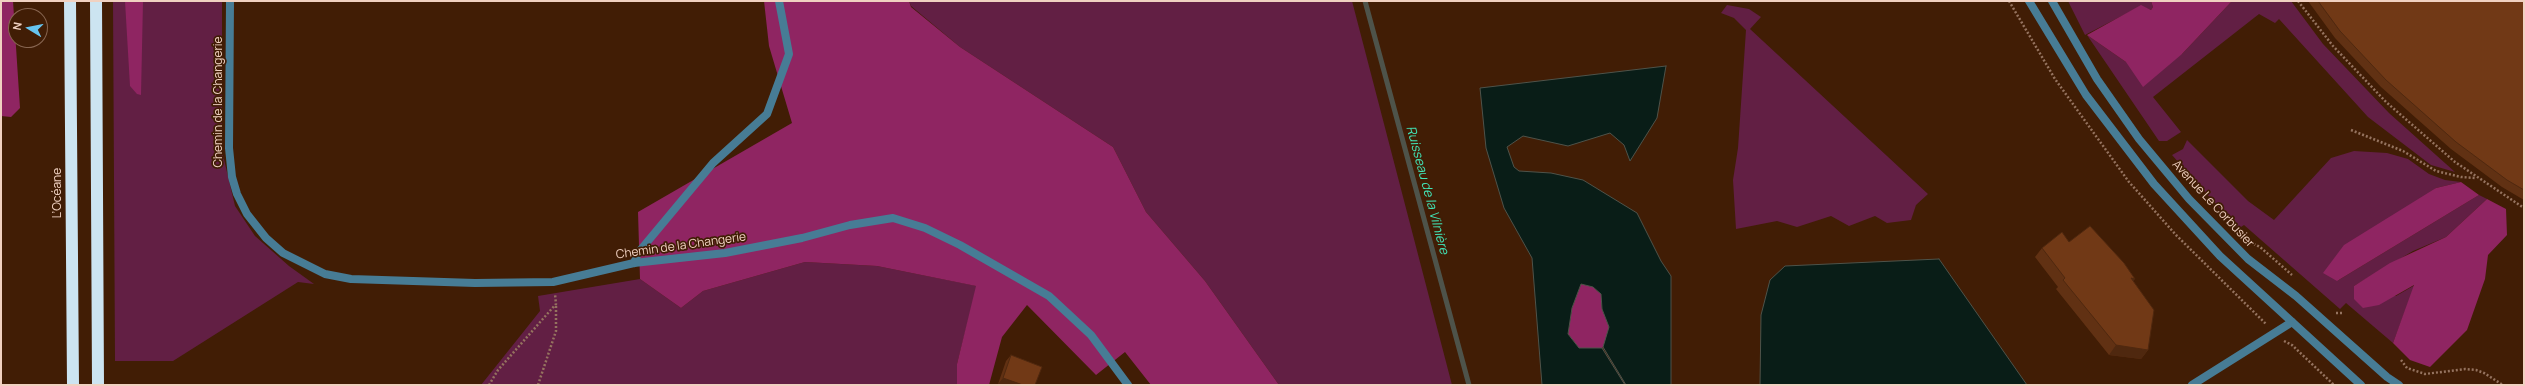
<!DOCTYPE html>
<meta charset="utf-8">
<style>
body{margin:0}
#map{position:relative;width:2525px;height:386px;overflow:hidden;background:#411d05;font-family:Manrope,sans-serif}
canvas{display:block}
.frame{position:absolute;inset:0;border:2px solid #f0d1c1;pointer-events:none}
.north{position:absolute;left:8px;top:8px;width:40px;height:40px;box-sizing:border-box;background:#411d05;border:1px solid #876550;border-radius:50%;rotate:280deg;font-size:11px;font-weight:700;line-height:16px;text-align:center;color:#f0d1c1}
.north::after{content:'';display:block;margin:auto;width:14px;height:18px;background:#66c4ef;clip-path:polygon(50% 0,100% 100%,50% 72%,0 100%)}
</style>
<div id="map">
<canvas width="2525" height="386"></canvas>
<div class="frame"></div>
<div class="north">N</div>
</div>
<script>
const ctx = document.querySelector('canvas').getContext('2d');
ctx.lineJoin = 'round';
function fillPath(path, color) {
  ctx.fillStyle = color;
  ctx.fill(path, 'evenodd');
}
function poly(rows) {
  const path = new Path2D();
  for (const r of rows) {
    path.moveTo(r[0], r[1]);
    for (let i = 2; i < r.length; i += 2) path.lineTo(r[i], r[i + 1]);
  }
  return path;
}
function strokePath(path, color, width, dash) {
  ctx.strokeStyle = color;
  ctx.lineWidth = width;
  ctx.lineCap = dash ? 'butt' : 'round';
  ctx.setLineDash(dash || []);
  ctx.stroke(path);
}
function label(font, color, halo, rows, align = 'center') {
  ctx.font = font + ' Manrope,sans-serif';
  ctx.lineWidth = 3.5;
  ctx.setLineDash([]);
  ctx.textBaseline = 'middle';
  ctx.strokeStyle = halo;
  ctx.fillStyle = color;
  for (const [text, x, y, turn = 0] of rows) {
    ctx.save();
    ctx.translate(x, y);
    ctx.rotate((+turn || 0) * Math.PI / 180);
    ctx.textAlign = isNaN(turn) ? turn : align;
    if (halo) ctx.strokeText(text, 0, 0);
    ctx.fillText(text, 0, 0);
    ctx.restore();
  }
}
fillPath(poly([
 [113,1,222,1,222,151,235,206,255,236,289,266,314,284,298,282,173,361,115,361],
 [909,1,1352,1,1452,385,1279,385,1205,281,1146,212,1113,147,960,47,911,6],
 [2068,1,2151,1,2153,7,2151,10,2141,6,2085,35],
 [2232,1,2291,1,2323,44,2389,113,2455,172,2431,165,2368,117,2279,19,2275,23,2259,14,2153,97,2181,132,2167,141,2159,141,2087,35,2126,62,2182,54],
 [1727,5,1749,9,1761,17,1750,29,1928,194,1916,205,1911,220,1887,223,1875,216,1849,226,1831,216,1797,227,1777,221,1736,229,1733,180,1738,148,1746,30,1734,18,1721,13],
 [2187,140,2248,201,2274,220,2331,158,2354,151,2387,153,2408,159,2429,174,2445,180,2461,182,2436,188,2337,281,2479,195,2487,199,2446,237,2413,251,2354,286,2396,296,2415,285,2393,343,2346,303,2340,309,2244,225,2238,229,2172,155,2183,149],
 [805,262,877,266,977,286,957,364,957,385,481,385,540,311,538,296,640,279,681,308,703,291]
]), '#621f44');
fillPath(poly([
 [1,1,13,1,20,108,11,117,1,116],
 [125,1,143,1,141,95,137,94,130,86],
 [764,1,909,1,911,7,960,47,1113,147,1146,212,1205,281,1279,385,1151,385,1125,352,1096,375,1027,305,1002,337,989,385,957,385,957,364,976,286,877,266,805,262,703,291,681,308,640,279,638,212,792,123,769,46],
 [2151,1,2232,1,2182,54,2143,87,2126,62,2087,35,2141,5,2151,10,2153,7],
 [2461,182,2479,195,2337,281,2323,273,2344,245,2436,188],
 [2487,199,2506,209,2507,235,2488,255,2485,279,2467,330,2430,367,2410,360,2393,343,2414,285,2379,305,2363,308,2354,299,2354,286,2390,263,2446,237],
 [1581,284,1593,287,1601,294,1602,309,1609,327,1605,345,1602,348,1579,348,1568,334,1572,308]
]), '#8f2562');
const water = poly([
 [1666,66,1657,118,1630,161,1624,145,1610,133,1568,146,1523,136,1507,147,1514,167,1519,171,1551,173,1583,180,1637,213,1661,261,1671,276,1671,385,1626,385,1603,347,1609,327,1602,309,1601,294,1593,287,1581,284,1572,308,1568,334,1579,348,1602,348,1625,385,1542,385,1532,258,1504,208,1486,148,1480,88,1666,66],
 [1939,259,2027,385,1760,385,1761,315,1770,280,1785,266,1939,259]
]);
fillPath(water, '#091d17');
strokePath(water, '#4e534a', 1);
strokePath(poly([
 [1365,1,1469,385]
]), '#4e534a', 5);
strokePath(poly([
 [2009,1,2055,79,2129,182,2176,235,2266,324],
 [2298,1,2333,46,2386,102,2455,162,2524,208],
 [2351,130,2403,151,2436,171,2461,177,2476,178],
 [2250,242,2260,247,2292,275],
 [2336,313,2343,313],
 [2284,341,2292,345,2334,385],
 [2401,360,2407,368,2425,374,2465,369,2476,370,2484,373,2503,385],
 [489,385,498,370,556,304,555,294],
 [538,385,556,331,556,305]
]), '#95735f', 2.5, [2, 2]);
strokePath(poly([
 [634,263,638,253,713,163,767,114,789,54,779,1]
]), '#477c95', 8);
strokePath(poly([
 [230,1,229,148,232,177,237,194,247,214,266,238,283,253,325,274,351,279,475,283,553,282,634,263,725,253,802,238,850,225,893,218,925,228,960,245,1049,296,1091,335,1128,385],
 [2192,385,2292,322]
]), '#477c95', 8);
strokePath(poly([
 [2029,1,2086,95,2154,184,2220,256,2361,385],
 [2052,1,2097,79,2139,139,2189,199,2248,259,2296,296,2387,377,2399,385]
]), '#477c95', 8);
strokePath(poly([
 [70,1,73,385],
 [96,1,98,385]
]), '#cce4f1', 12);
fillPath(poly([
 [2308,1,2524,1,2524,200,2502,187,2451,149,2381,87,2335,38],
 [2069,242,2133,282,2148,350,2141,359,2109,355,2056,289,2058,287,2035,257,2042,248],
 [1011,355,1042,367,998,384,1006,361]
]), '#613113');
fillPath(poly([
 [2131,278,2135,279,2129,289],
 [2116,345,2148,350,2141,359,2109,355],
 [1003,378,1023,385,1002,385,998,384]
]), '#4f280f');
const building = poly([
 [2318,1,2524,1,2524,190,2507,180,2456,142,2386,80,2340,31,2318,1],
 [2090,226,2124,263,2135,279,2131,278,2154,310,2148,350,2116,345,2063,280,2065,278,2042,248,2062,232,2069,242,2090,226],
 [1011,355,1042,367,1035,385,1023,385,1003,378,1011,355]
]);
fillPath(building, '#713916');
strokePath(building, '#4f280f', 1);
label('12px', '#f0d1c1', '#411d05', [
 ["Chemin de la Changerie",219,102,-90],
 ["L’Océane",58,193,-90],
 ["Avenue Le Corbusier",2213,204,47],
 ["Chemin de la Changerie",681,246,-8]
]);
label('italic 13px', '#42e2b5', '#411d05', [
 ["Ruisseau de la Vilnière",1427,190,75]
]);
</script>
